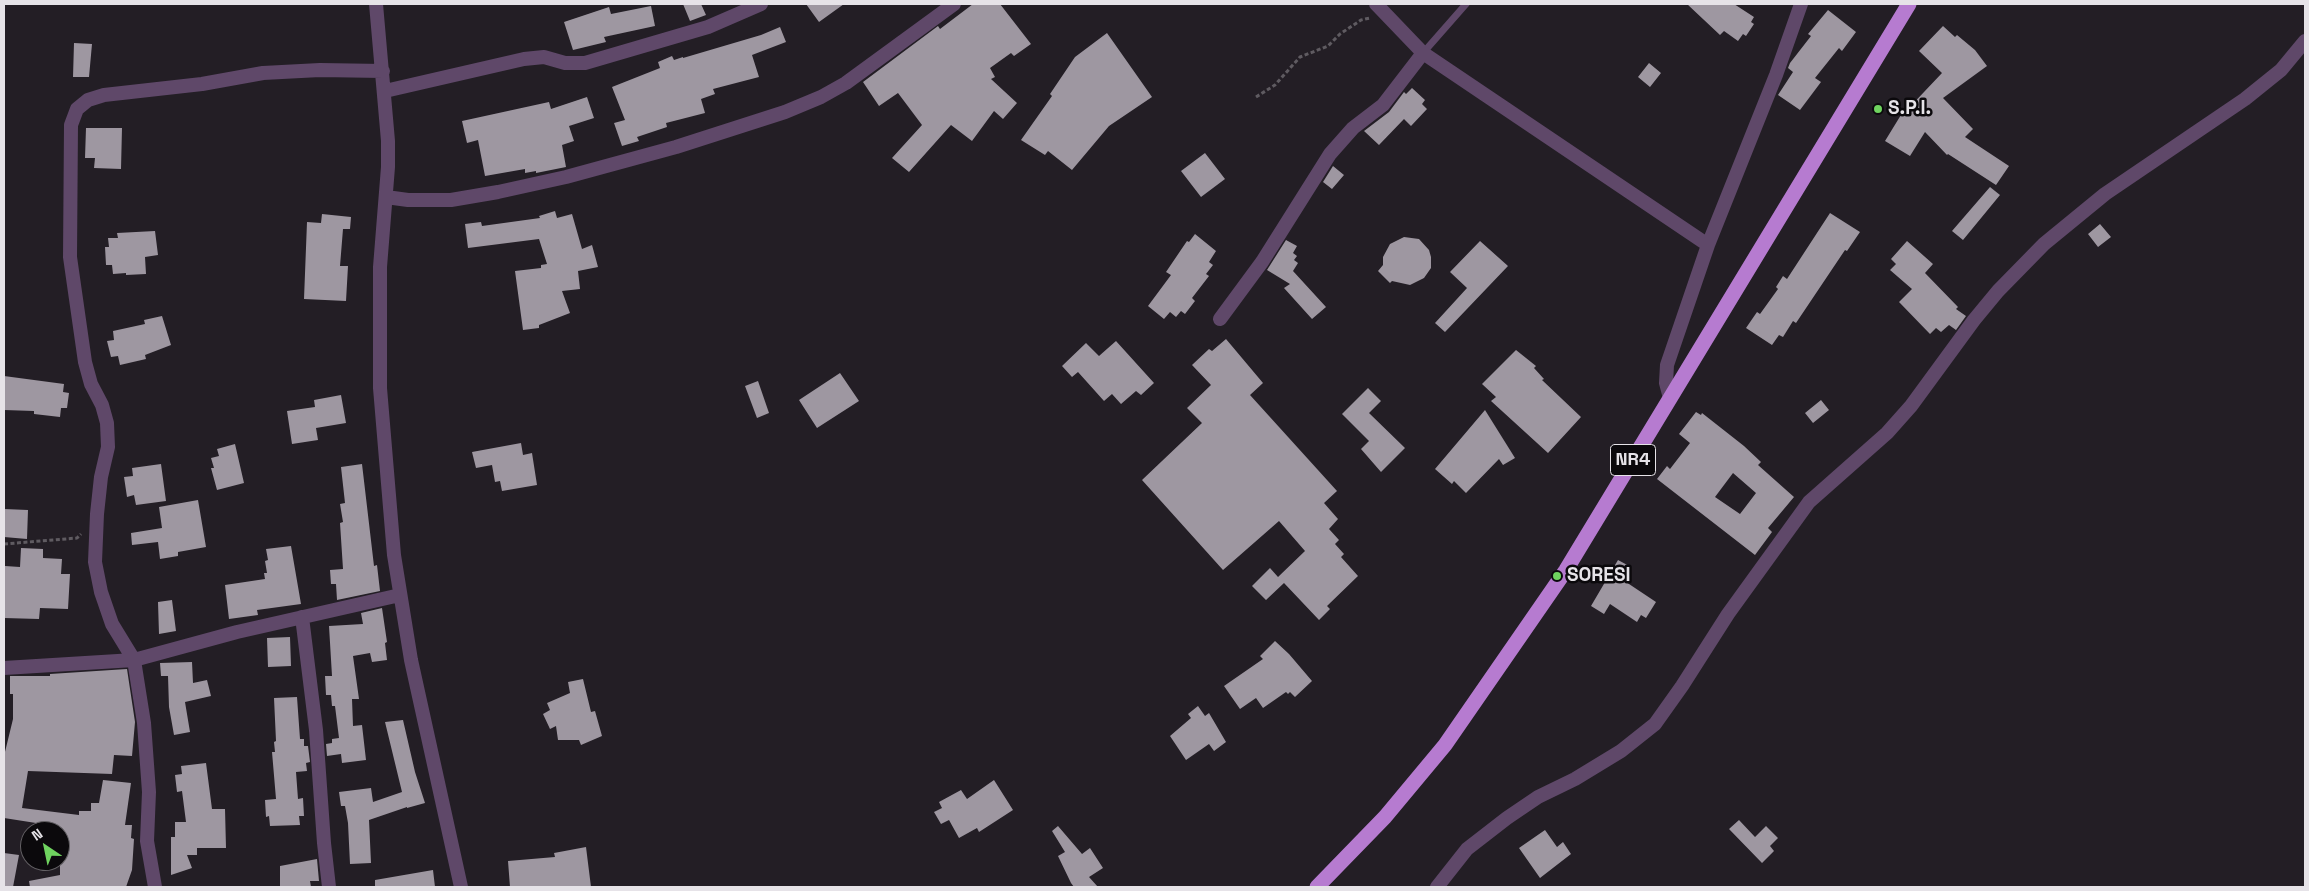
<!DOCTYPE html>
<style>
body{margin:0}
#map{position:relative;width:2309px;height:891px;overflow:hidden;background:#231e25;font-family:"Space Grotesk",sans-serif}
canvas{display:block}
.frame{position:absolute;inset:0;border:5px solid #e6e3e8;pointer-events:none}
.north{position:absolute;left:20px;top:821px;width:50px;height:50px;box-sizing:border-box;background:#0b090c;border:1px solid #636064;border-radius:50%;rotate:326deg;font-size:14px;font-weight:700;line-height:20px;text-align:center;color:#e6e3e8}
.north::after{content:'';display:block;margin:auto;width:18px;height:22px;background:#6fd35f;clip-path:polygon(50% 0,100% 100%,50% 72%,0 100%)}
</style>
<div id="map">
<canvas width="2309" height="891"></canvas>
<div class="frame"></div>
<div class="north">N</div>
</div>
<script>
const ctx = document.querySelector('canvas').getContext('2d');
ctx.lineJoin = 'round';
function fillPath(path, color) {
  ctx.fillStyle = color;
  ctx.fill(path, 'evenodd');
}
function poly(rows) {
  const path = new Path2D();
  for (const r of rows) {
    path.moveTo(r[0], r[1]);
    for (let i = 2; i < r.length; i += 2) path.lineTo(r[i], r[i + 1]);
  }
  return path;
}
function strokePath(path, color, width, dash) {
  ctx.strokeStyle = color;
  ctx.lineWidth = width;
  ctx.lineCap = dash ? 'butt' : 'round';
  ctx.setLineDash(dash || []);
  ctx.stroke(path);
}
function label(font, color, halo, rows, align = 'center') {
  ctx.font = font + ' "Space Grotesk",sans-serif';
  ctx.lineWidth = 5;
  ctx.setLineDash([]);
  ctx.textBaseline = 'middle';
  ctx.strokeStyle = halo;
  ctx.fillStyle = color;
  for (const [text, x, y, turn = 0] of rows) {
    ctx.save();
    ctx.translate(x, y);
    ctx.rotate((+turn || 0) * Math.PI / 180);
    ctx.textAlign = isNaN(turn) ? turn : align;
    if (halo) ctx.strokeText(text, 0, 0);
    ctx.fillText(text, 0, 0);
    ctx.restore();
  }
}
fillPath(poly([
 [683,4,701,4,706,15,690,21],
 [806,4,844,4,819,22],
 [973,4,1000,4,1031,44,1014,56,1011,53,990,68,995,77,991,79,1017,103,1003,119,994,111,972,141,951,125,909,172,892,158,922,125,898,93,879,106,863,82,938,26,940,29],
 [1687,4,1734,4,1754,17,1751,22,1754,24,1746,36,1743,34,1738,41,1724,31,1720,35],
 [651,6,655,26,604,37,606,42,573,50,564,22,609,7,611,14],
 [1828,10,1856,32,1842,51,1839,48,1815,78,1821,82,1800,110,1778,95,1793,72,1788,68,1790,63,1811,36,1808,34],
 [1943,26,1955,37,1957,35,1975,50,1987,66,1943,98,1973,129,1965,137,2009,166,1996,185,1948,154,1947,155,1925,132,1910,156,1885,141,1904,110,1906,111,1942,73,1919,51],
 [780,27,786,42,752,55,759,77,713,89,715,94,701,99,705,113,666,123,667,127,637,137,639,141,622,146,614,123,625,120,612,87,660,68,658,62,672,56,674,60,683,57,683,58,761,35],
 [1107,33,1152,97,1109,126,1072,170,1048,151,1045,155,1021,140,1052,96,1050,94,1075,57],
 [74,43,92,44,89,77,73,77],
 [1649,63,1661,73,1650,87,1638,77],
 [1412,88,1425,100,1422,104,1427,109,1411,126,1404,119,1379,145,1364,131,1389,112,1404,92,1406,94],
 [587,97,594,118,569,126,574,141,562,145,566,167,536,173,536,171,525,173,525,169,485,176,478,140,467,143,462,121,549,102,551,109],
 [86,128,122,128,121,169,94,168,95,158,85,158],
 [1205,153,1225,179,1201,197,1181,171],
 [1333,166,1344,175,1332,189,1323,182],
 [1990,187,2000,195,1963,240,1952,231],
 [555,211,557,218,572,214,582,249,592,245,598,267,578,271,580,289,562,291,570,313,539,325,539,328,523,330,515,271,541,268,541,265,547,264,539,239,468,248,465,224,481,222,482,226,540,218,539,216],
 [1830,213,1860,232,1847,251,1845,250,1796,323,1793,321,1783,337,1779,335,1772,345,1746,328,1757,312,1760,314,1778,289,1776,287,1783,276,1787,279],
 [322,214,351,217,350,229,343,229,340,266,348,266,346,301,304,299,307,222,321,223],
 [2100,224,2111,237,2098,247,2088,234],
 [155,231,158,255,145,257,146,274,126,275,126,273,113,274,112,265,106,265,105,247,109,247,108,238,118,238,117,233],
 [1195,234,1216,251,1209,262,1213,265,1206,274,1209,276,1192,298,1195,301,1185,314,1181,311,1176,317,1170,312,1164,319,1148,306,1171,275,1166,272,1187,241,1189,242],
 [1404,237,1419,239,1429,250,1431,257,1431,268,1424,278,1410,285,1392,281,1390,283,1378,271,1383,265,1383,257,1390,244],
 [1286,240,1297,246,1293,253,1297,256,1294,260,1298,263,1293,271,1326,307,1312,319,1284,288,1290,284,1267,270],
 [1480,241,1508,266,1445,332,1435,323,1467,288,1450,272],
 [1907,241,1933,264,1925,273,1958,307,1956,309,1966,316,1956,330,1949,325,1941,332,1936,328,1930,334,1899,302,1912,289,1890,270,1896,264,1891,259],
 [162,316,171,345,145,355,146,359,120,365,118,356,111,357,107,341,114,340,113,331,145,324,144,320],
 [1226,339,1263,383,1250,395,1337,491,1324,503,1338,519,1329,529,1339,540,1335,544,1344,554,1341,557,1358,576,1327,606,1330,609,1319,620,1284,583,1266,600,1252,586,1270,568,1278,577,1305,551,1279,521,1223,570,1142,480,1202,423,1187,408,1211,385,1192,365,1209,349,1212,351],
 [1116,341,1154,383,1141,395,1136,391,1121,404,1112,394,1104,401,1078,372,1072,377,1062,366,1086,343,1099,356],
 [1516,350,1536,366,1534,368,1544,379,1542,380,1581,417,1548,453,1491,401,1496,397,1482,384],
 [840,373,859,401,817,428,799,400],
 [4,376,64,384,63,392,69,393,67,408,61,408,60,417,34,414,34,411,4,410],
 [758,381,769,413,757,418,745,386],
 [1368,388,1381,401,1369,413,1405,448,1381,472,1361,449,1369,441,1342,414],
 [341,395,346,423,316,428,318,440,292,444,287,411,315,407,314,400],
 [1821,400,1829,410,1813,423,1805,413],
 [1485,410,1515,458,1503,465,1499,459,1466,493,1454,481,1452,484,1435,469],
 [1696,412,1701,415,1702,413,1744,446,1761,462,1758,465,1794,497,1768,528,1772,532,1755,555,1657,479,1667,466,1670,469,1690,443,1679,434],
 [1733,473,1756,493,1740,514,1715,497],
 [521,443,523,455,532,453,537,485,502,491,500,481,495,482,492,465,476,468,472,452],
 [235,444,244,483,217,490,211,468,214,468,211,458,219,456,217,449],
 [161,464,166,501,136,505,134,495,127,497,124,477,133,476,132,468],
 [362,464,374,566,377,565,380,591,337,600,336,584,331,584,330,570,343,569,340,523,343,522,340,504,345,503,341,467],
 [198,500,206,547,178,552,178,556,160,559,158,542,132,545,131,533,162,528,159,507],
 [4,509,28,510,27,539,4,537],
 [291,546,301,604,257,610,258,615,229,619,225,585,265,579,264,573,267,573,265,561,268,560,266,549],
 [21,548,43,549,43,558,62,559,61,574,70,574,68,609,40,608,39,619,4,618,5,566,20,567],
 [1618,560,1631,567,1623,580,1656,602,1646,618,1641,615,1637,622,1610,604,1604,614,1591,606],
 [172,600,176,631,159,634,158,602],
 [382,608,387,642,385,643,387,660,372,662,370,653,353,656,359,699,352,699,353,726,362,725,366,760,342,763,341,754,327,756,326,744,332,743,332,739,339,738,335,706,332,706,331,695,326,695,325,676,332,676,329,626,363,624,361,613],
 [290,637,291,666,268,667,267,638],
 [1275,641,1289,654,1312,681,1295,697,1290,692,1288,694,1286,692,1263,708,1256,698,1240,709,1224,686,1263,659,1260,656],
 [192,662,193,683,207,680,211,696,185,702,190,732,174,735,169,707,168,676,161,676,160,663],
 [127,669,135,722,132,756,114,755,112,774,28,771,22,808,79,815,79,811,91,811,91,803,99,803,103,780,131,783,125,825,132,825,131,838,134,839,132,870,126,887,30,887,29,881,60,875,60,831,35,827,36,823,4,818,4,756,13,719,13,694,10,694,10,676,50,676,50,674],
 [583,679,591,712,595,711,602,736,581,745,579,740,558,740,556,726,550,729,543,714,550,710,547,703,570,693,568,682],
 [297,697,300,739,304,739,304,746,308,746,310,762,306,763,307,771,296,772,298,799,303,798,304,816,299,816,300,825,270,826,269,816,266,817,265,800,276,799,272,752,275,752,274,742,276,741,274,698],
 [1198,706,1205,716,1209,713,1226,742,1214,751,1209,744,1186,760,1170,736,1191,718,1188,714],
 [403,720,415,772,425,803,407,808,407,807,369,820,371,863,350,864,348,823,345,806,341,806,339,792,371,788,373,802,402,792,385,722],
 [206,763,212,809,225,809,226,848,197,848,197,855,187,855,192,868,171,875,171,837,175,837,175,822,186,822,182,791,177,792,175,775,182,774,181,766],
 [994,780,1013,810,979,832,977,828,959,838,949,820,941,824,934,812,942,808,939,802,961,790,967,799],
 [1739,820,1755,837,1766,826,1778,838,1770,846,1774,851,1762,863,1729,829],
 [1058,826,1082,854,1090,848,1103,868,1089,877,1098,887,1074,887,1071,883,1058,856,1065,852,1052,831],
 [1545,830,1557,847,1563,842,1571,854,1540,878,1519,848],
 [586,847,591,887,510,887,508,861,555,857,554,853],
 [4,853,19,855,13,887,4,887],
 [317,859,319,881,310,881,311,887,280,887,280,866],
 [433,870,435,887,375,887,375,880]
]), '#9e97a1');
strokePath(poly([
 [1256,97,1275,85,1300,57,1328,46,1340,34,1361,20,1370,18],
 [4,544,77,538,81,534]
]), '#5f5b61', 3, [4, 2.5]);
strokePath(poly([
 [1423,53,1466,4]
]), '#5f4869', 7);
strokePath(poly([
 [376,4,388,141,388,167,380,267,380,388,394,555,411,660,461,887],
 [1376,4,1423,53,1708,245],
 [385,91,524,59,544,57,565,63,585,63,708,27,761,4],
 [386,197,408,200,451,200,498,192,566,177,676,147,785,112,821,97,846,83,954,4],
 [1220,319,1262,262,1330,154,1353,128,1383,105,1423,53],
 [1670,398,1666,383,1667,365,1708,245,1776,75,1801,4],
 [302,617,316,730,324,843,329,887],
 [4,668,134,660,237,632,400,595],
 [155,887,147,841,149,792,144,723,134,660,112,624,101,592,95,562,97,514,101,477,108,447,107,423,102,405,91,384,85,362,70,257,71,125,77,109,88,100,104,95,202,84,263,73,320,70,383,71],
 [1437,887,1467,849,1507,818,1538,797,1575,779,1621,751,1655,724,1682,686,1728,614,1809,502,1887,433,1911,406,1974,320,1998,291,2044,244,2105,194,2245,99,2281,70,2305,41]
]), '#5f4869', 14);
strokePath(poly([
 [1317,887,1385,817,1445,745,1566,570,1909,4]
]), '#b67bd0', 15);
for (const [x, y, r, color] of [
 [1878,109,5,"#6fd35f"],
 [1557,576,5,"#6fd35f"]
]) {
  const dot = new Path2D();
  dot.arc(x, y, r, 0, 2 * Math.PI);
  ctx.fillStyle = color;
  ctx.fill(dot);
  strokePath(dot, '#0b090c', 2);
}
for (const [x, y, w] of [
 [1633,460,45]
]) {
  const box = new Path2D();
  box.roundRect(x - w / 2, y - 15.5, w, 31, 4);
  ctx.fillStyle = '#0b090c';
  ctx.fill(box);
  strokePath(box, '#e6e3e8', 1);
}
label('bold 18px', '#e6e3e8', null, [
 ["NR4",1633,460]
]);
label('bold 19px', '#e6e3e8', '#0b090c', [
 ["S.P.I.",1888,109],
 ["SORESI",1567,576]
], 'left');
</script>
